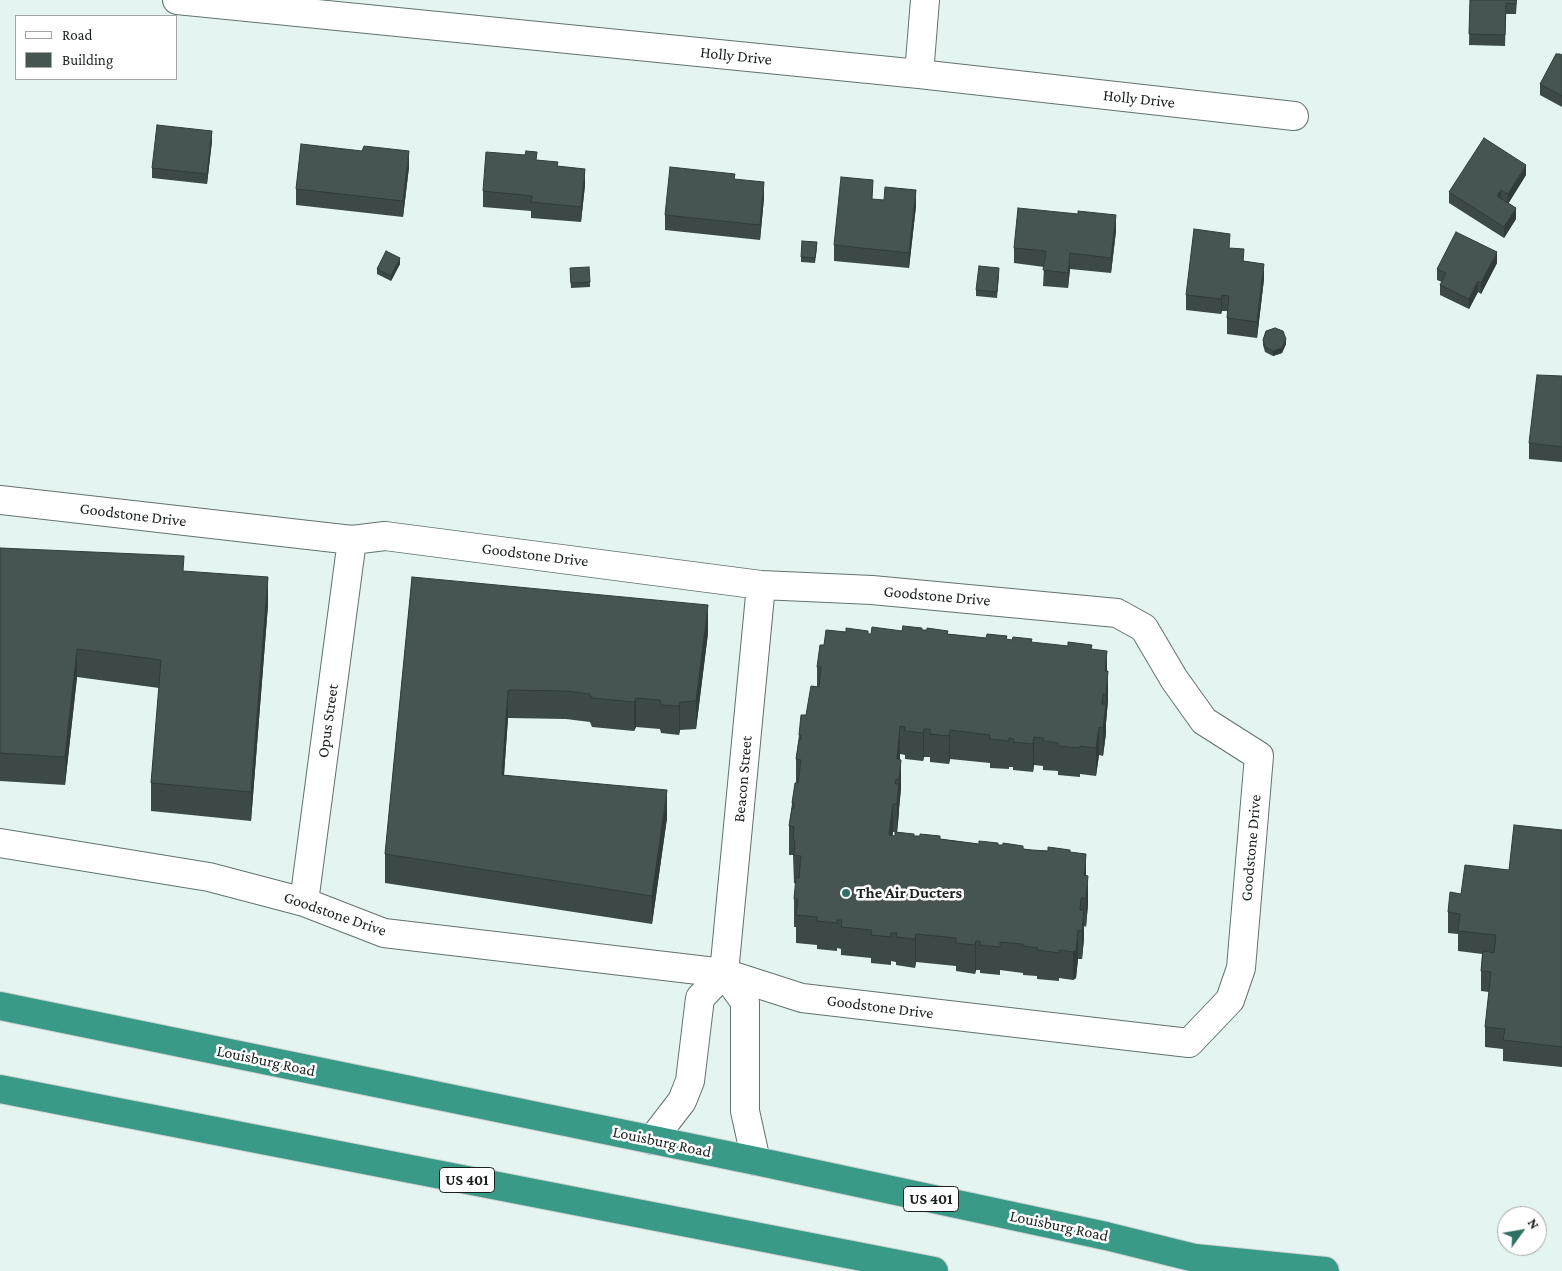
<!DOCTYPE html>
<style>
body{margin:0}
#map{position:relative;width:1562px;height:1271px;overflow:hidden;background:#e4f5f1;font-family:"Crimson Pro",serif}
canvas{display:block}
.legend{position:absolute;left:15px;top:15px;width:162px;height:65px;box-sizing:border-box;background:#fff;border:1px solid #a3a6a5;margin:0;padding:6px 9px;list-style:none;font-size:15px;color:#1a201f}
.legend li{display:flex;align-items:center;gap:10px;height:25px}
.legend b{width:25px;border:1px solid #a3a6a5}
.north{position:absolute;left:1497px;top:1206px;width:50px;height:50px;box-sizing:border-box;background:#fff;border:1px solid #a3a6a5;border-radius:50%;rotate:58deg;font-size:14px;font-weight:700;line-height:20px;text-align:center;color:#1a201f}
.north::after{content:'';display:block;margin:auto;width:18px;height:22px;background:#2f7265;clip-path:polygon(50% 0,100% 100%,50% 72%,0 100%)}
</style>
<div id="map">
<canvas width="1562" height="1271"></canvas>
<ul class="legend">
<li><b style="height:6px;background:#fff"></b>Road</li>
<li><b style="height:14px;background:#465551"></b>Building</li>
</ul>
<div class="north">N</div>
</div>
<script>
const ctx = document.querySelector('canvas').getContext('2d');
ctx.lineJoin = 'round';
function poly(rows) {
  const path = new Path2D();
  for (const r of rows) {
    path.moveTo(r[0], r[1]);
    for (let i = 2; i < r.length; i += 2) path.lineTo(r[i], r[i + 1]);
  }
  return path;
}
function strokePath(path, color, width, dash) {
  ctx.strokeStyle = color;
  ctx.lineWidth = width;
  ctx.lineCap = dash ? 'butt' : 'round';
  ctx.setLineDash(dash || []);
  ctx.stroke(path);
}
function fillPath(path, color) {
  ctx.fillStyle = color;
  ctx.fill(path, 'evenodd');
}
function label(font, color, halo, rows, align = 'center') {
  ctx.font = font + ' "Crimson Pro",serif';
  ctx.lineWidth = 5;
  ctx.setLineDash([]);
  ctx.textBaseline = 'middle';
  ctx.strokeStyle = halo;
  ctx.fillStyle = color;
  for (const [text, x, y, turn = 0] of rows) {
    ctx.save();
    ctx.translate(x, y);
    ctx.rotate((+turn || 0) * Math.PI / 180);
    ctx.textAlign = isNaN(turn) ? turn : align;
    if (halo) ctx.strokeText(text, 0, 0);
    ctx.fillText(text, 0, 0);
    ctx.restore();
  }
}
const street = poly([
 [177,0,919,74,1294,116],
 [919,74,925,0],
 [0,500,352,540,385,536,761,585,872,590,1117,613,1144,628,1174,679,1204,721,1259,756,1241,968,1230,1000,1189,1043,802,998,724,973,384,933,304,902,209,877,0,843],
 [304,902,352,540],
 [724,973,745,1002,745,1111,756,1161],
 [652,1140,682,1101,690,1081,700,998,724,973,761,585]
]);
const highway = poly([
 [0,1006,756,1161,1106,1236,1195,1258,1325,1271],
 [0,1089,934,1271]
]);
strokePath(street, '#62726e', 30);
strokePath(highway, '#d1d2d2', 30);
strokePath(street, '#fff', 28);
strokePath(highway, '#3a9a88', 28);
fillPath(poly([
 [1470,0,1517,0,1516,14,1506,14,1505,46,1469,45],
 [1562,55,1562,107,1540,95,1540,84],
 [212,141,207,184,152,178,152,168],
 [537,160,558,166,585,185,581,222,531,218,531,211,483,207,483,191],
 [409,167,403,217,296,205,296,189],
 [1526,175,1508,204,1516,219,1504,238,1449,203,1449,192],
 [735,179,764,198,760,240,665,230,665,215],
 [873,199,916,206,909,268,834,261,834,245],
 [1078,214,1116,231,1111,273,1070,269,1068,288,1043,286,1044,267,1014,263,1014,248],
 [817,248,815,263,801,262,801,257],
 [1230,248,1264,279,1257,338,1227,334,1227,311,1222,311,1221,314,1186,310,1186,295],
 [1497,263,1481,294,1478,292,1469,309,1440,295,1440,285,1442,282,1437,280,1437,269],
 [400,264,391,281,377,274,377,269],
 [570,274,590,282,590,287,571,288],
 [999,274,997,298,976,296,976,290],
 [1263,340,1286,344,1282,353,1273,356,1265,352,1263,345],
 [1562,376,1562,462,1529,459,1529,443],
 [0,548,184,571,268,605,251,821,151,811,151,783,159,688,77,677,65,785,0,781],
 [412,577,708,633,696,729,680,730,679,735,661,733,660,729,636,727,634,731,592,727,590,722,566,719,508,718,504,775,667,818,652,924,385,883,385,854],
 [922,630,948,634,1092,649,1107,671,1108,700,1106,723,1106,733,1103,756,1099,755,1096,776,1080,774,1080,777,1058,775,1058,771,1043,770,1043,766,1034,765,1033,772,1013,770,1013,767,1009,767,1009,769,990,768,990,763,950,759,949,764,930,762,930,757,924,757,923,761,905,759,905,755,900,754,900,760,901,788,897,832,914,836,940,839,979,844,998,845,1032,850,1070,852,1086,875,1088,904,1086,927,1084,926,1084,938,1082,959,1078,959,1076,978,1073,980,1059,978,1059,981,1037,979,1037,976,1023,975,1023,973,1000,970,1000,975,980,973,980,970,976,970,975,974,956,971,956,966,916,962,915,968,896,965,896,962,891,961,891,965,871,963,871,958,841,955,841,949,837,948,837,951,817,949,817,945,796,943,796,927,794,927,794,899,796,884,794,883,793,855,789,855,789,826,792,803,796,783,796,759,799,735,806,715,817,687,817,667,824,645,846,632,871,634,902,631],
 [893,832,895,832,895,836,892,836],
 [1562,830,1562,1067,1503,1061,1503,1049,1485,1047,1485,1027,1489,992,1481,991,1481,971,1482,954,1458,951,1458,934,1448,933,1448,912,1461,894,1509,870]
]), '#3c4946');
fillPath(poly([
 [212,131,212,141,207,184,207,174],
 [409,151,409,167,403,217,403,201],
 [1526,165,1526,175,1508,204,1508,194],
 [585,169,585,185,581,222,581,207],
 [764,182,764,198,760,240,760,225],
 [916,190,916,206,909,268,909,253],
 [1501,190,1501,200,1497,196],
 [1516,208,1516,219,1504,238,1504,227],
 [1116,215,1116,231,1111,273,1111,258],
 [1497,252,1497,263,1481,294,1481,283],
 [1070,253,1070,269,1068,288,1068,273],
 [400,258,400,264,391,281,391,276],
 [1264,264,1264,279,1257,338,1257,322],
 [1478,281,1478,292,1469,309,1469,299],
 [1222,295,1222,311,1221,314,1221,299],
 [1286,339,1286,344,1282,353,1273,356,1273,351],
 [268,577,268,605,251,821,251,792],
 [708,605,708,633,696,729,696,701],
 [77,649,77,677,65,785,65,757],
 [1107,651,1107,679,1105,671],
 [1108,671,1108,700,1106,723,1106,695],
 [508,690,508,718,502,803,502,775],
 [636,698,636,727,634,731,634,702],
 [680,702,680,730,679,735,679,706],
 [1106,704,1106,733,1103,756,1103,728],
 [900,726,900,754,897,779,897,759],
 [1099,727,1099,755,1096,776,1096,748],
 [924,729,924,757,923,761,923,733],
 [950,730,950,759,949,764,949,736],
 [1034,737,1034,765,1033,772,1033,744],
 [901,760,901,788,899,808,899,780],
 [899,784,899,813,897,833,897,804],
 [667,790,667,818,652,924,652,896],
 [893,804,893,832,889,864,889,835],
 [1086,854,1086,882,1084,875],
 [1088,876,1088,904,1086,927,1086,898],
 [1084,910,1084,938,1082,959,1082,931],
 [1078,930,1078,959,1076,978,1073,980,1073,952],
 [916,934,916,962,915,968,915,939],
 [976,941,976,970,975,974,975,945]
]), '#313c39');
const building = poly([
 [1470,0,1516,0,1516,4,1506,3,1505,35,1469,34,1470,0],
 [1556,54,1560,54,1562,55,1562,96,1540,84,1556,54],
 [157,125,212,131,207,174,152,168,157,125],
 [1484,138,1526,165,1508,194,1501,190,1497,196,1516,208,1504,227,1449,192,1484,138],
 [301,144,362,151,364,146,409,151,403,201,296,189,301,144],
 [526,151,537,152,536,160,558,162,557,166,585,169,581,207,531,202,532,196,483,191,486,152,525,155,526,151],
 [670,167,735,174,734,179,764,182,760,225,665,215,670,167],
 [841,177,873,180,872,199,884,200,885,187,916,190,909,253,834,245,841,177],
 [1018,208,1078,214,1078,211,1116,215,1111,258,1070,253,1068,273,1043,270,1046,251,1014,248,1018,208],
 [1194,229,1230,234,1229,248,1244,249,1243,261,1264,264,1257,322,1227,318,1229,296,1222,295,1221,299,1186,295,1194,229],
 [1456,232,1497,252,1481,283,1478,281,1469,299,1440,285,1446,273,1437,269,1456,232],
 [802,241,817,242,815,258,801,257,802,241],
 [386,251,400,258,391,276,377,269,386,251],
 [979,266,999,268,997,292,976,290,979,266],
 [589,267,590,282,571,283,570,268,589,267],
 [1275,328,1283,331,1286,339,1282,348,1273,351,1265,347,1263,340,1266,331,1275,328],
 [1537,375,1562,376,1562,447,1529,443,1537,375],
 [0,548,184,556,183,571,268,577,251,792,151,783,161,660,77,649,65,757,0,753,0,548],
 [412,577,708,605,696,701,680,702,679,706,661,705,660,700,636,698,634,702,592,698,590,694,566,691,508,690,502,775,667,790,652,896,385,854,412,577],
 [903,626,922,628,922,630,927,630,927,628,948,631,947,634,986,638,987,634,1007,636,1006,639,1012,640,1013,637,1032,639,1031,642,1068,646,1068,642,1092,645,1091,649,1107,651,1105,671,1108,671,1106,695,1103,694,1102,704,1106,704,1103,728,1099,727,1096,748,1080,746,1080,748,1058,746,1058,743,1043,741,1044,738,1034,737,1033,744,1013,742,1014,739,1009,738,1009,741,990,739,990,735,950,730,949,736,930,734,930,729,924,729,923,733,905,731,905,727,900,726,897,759,901,760,899,780,896,779,895,784,899,784,897,804,893,804,889,835,895,836,895,832,914,834,914,836,920,836,920,834,940,836,940,839,979,844,979,841,998,843,998,845,1003,845,1003,843,1023,846,1023,849,1032,850,1048,851,1048,847,1070,850,1070,852,1086,854,1084,875,1088,876,1086,898,1081,898,1080,910,1084,910,1082,931,1078,930,1076,950,1073,952,1059,950,1059,953,1037,950,1038,948,1023,946,1023,944,1000,942,1000,947,980,945,980,941,976,941,975,945,956,943,956,938,916,934,915,939,896,937,897,933,891,933,891,937,871,935,872,930,841,927,842,920,837,920,837,923,817,921,817,917,796,915,798,899,794,899,796,877,799,878,801,856,794,855,795,841,793,840,794,827,789,826,792,808,794,808,794,803,792,803,795,783,798,783,801,760,796,759,799,740,801,740,801,735,799,735,801,715,806,715,811,686,819,687,821,667,817,667,820,645,824,645,826,630,846,632,846,628,868,631,868,634,871,634,872,627,902,631,903,626],
 [1514,825,1562,830,1562,1047,1503,1040,1505,1029,1485,1027,1491,972,1481,971,1483,951,1494,953,1496,935,1458,931,1460,914,1448,912,1450,892,1461,894,1465,865,1509,870,1514,825]
]);
fillPath(building, '#465551');
strokePath(building, '#313c39', 1);
for (const [x, y, r, color] of [
 [846,893,5,"#2f7265"]
]) {
  const dot = new Path2D();
  dot.arc(x, y, r, 0, 2 * Math.PI);
  ctx.fillStyle = color;
  ctx.fill(dot);
  strokePath(dot, '#fff', 2);
}
for (const [x, y, w] of [
 [467,1180,55],
 [931,1199,55]
]) {
  const box = new Path2D();
  box.roundRect(x - w / 2, y - 12.5, w, 25, 4);
  ctx.fillStyle = '#fff';
  ctx.fill(box);
  strokePath(box, '#1a201f', 1);
}
label('bold 15px', '#1a201f', null, [
 ["US 401",467,1180],
 ["US 401",931,1199]
]);
label('16px', '#1a201f', '#fff', [
 ["Holly Drive",736,56,6],
 ["Holly Drive",1139,99,6],
 ["Goodstone Drive",133,515,7],
 ["Goodstone Drive",535,555,7],
 ["Goodstone Drive",937,596,5],
 ["Opus Street",328,721,-82],
 ["Beacon Street",743,779,-85],
 ["Goodstone Drive",1251,848,-85],
 ["Goodstone Drive",335,914,19],
 ["Goodstone Drive",880,1007,7],
 ["Louisburg Road",266,1061,12],
 ["Louisburg Road",662,1142,12],
 ["Louisburg Road",1059,1226,12]
]);
label('bold 16px', '#1a201f', '#fff', [
 ["The Air Ducters",856,893]
], 'left');
</script>
